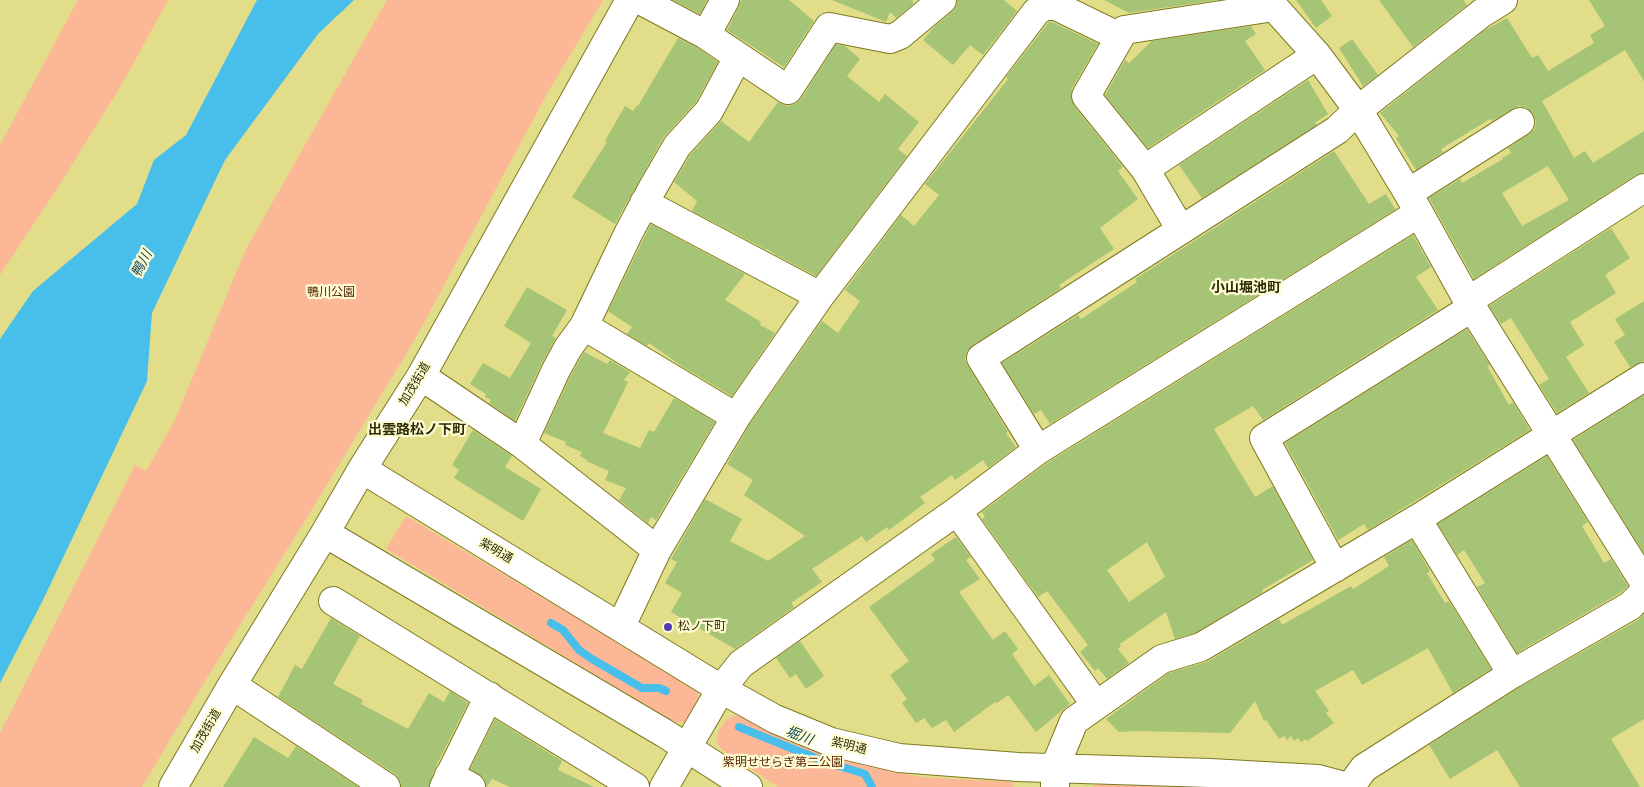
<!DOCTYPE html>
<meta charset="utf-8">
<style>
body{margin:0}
canvas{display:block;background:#e1dd88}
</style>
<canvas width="1644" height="787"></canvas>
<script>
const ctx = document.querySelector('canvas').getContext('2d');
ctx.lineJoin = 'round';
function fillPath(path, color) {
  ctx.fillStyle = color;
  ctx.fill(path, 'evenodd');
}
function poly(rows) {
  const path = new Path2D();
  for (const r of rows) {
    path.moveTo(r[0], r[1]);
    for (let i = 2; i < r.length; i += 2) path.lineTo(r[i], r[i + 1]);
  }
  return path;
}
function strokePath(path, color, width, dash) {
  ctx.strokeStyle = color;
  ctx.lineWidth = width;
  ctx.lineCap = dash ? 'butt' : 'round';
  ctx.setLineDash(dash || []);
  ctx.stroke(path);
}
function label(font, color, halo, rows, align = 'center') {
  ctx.font = font + ' "Noto Sans","Noto Sans JP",sans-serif';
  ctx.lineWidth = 4.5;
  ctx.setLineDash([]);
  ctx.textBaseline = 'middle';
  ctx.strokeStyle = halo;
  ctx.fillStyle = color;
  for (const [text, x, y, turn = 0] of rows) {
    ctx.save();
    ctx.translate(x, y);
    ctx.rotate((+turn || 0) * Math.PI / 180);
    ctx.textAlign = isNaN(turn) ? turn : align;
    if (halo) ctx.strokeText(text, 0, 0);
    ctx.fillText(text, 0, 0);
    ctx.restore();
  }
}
fillPath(poly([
 [78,0,168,0,122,84,55,192,0,275,0,145],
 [387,0,603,0,548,92,414,341,303,524,202,686,142,787,0,787,0,733,2,729,135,465,146,471,175,420,245,251],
 [406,516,696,689,699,700,685,722,676,723,386,549],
 [736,715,823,754,920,777,1013,782,1013,787,778,787,720,748,716,740,719,730,726,720],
 [1101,783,1172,787,1093,787]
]), '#fcb797');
fillPath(poly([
 [257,0,354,0,318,34,225,160,152,313,147,381,43,600,0,683,0,339,33,291,137,204,154,160,186,135]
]), '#48bfea');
strokePath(poly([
 [551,623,563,630,579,650,592,659,642,688,659,688,666,691],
 [739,727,823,761,865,774,872,787]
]), '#48bfea', 8);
fillPath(poly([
 [673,0,707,0,700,14],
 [741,0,789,0,814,21,784,67,727,30,739,7],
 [832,0,913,0,913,4,896,18,890,12,886,22],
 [957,0,1004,0,1017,11,983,55,970,45,953,65,923,40,934,27,952,12,956,6],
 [1104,0,1217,0,1129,13],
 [1296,0,1321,0,1332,16,1316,28],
 [1379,0,1463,0,1467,5,1413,47],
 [1589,0,1644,0,1644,81,1625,50,1542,101,1574,158,1585,151,1593,163,1644,131,1644,172,1636,175,1474,279,1429,198,1460,179,1462,183,1503,159,1502,158,1511,153,1508,148,1528,135,1534,130,1536,122,1533,114,1527,108,1519,106,1512,109,1492,121,1490,119,1441,149,1443,152,1416,170,1396,138,1399,136,1380,113,1485,30,1507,18,1532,58,1538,55,1548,71,1594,43,1590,35,1605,26],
 [1548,166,1569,200,1522,226,1502,193],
 [1049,22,1052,22,1098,44,1072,88,1071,98,1074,106,1123,167,1118,171,1138,199,1100,228,1114,249,1059,285,1061,288,973,345,967,351,965,359,968,366,1008,432,1006,433,1016,447,988,468,983,460,955,480,952,475,920,497,925,503,889,530,887,527,866,542,862,536,812,569,822,582,791,603,794,607,735,649,671,612,682,593,665,583,677,562,671,559,705,499,742,519,730,541,768,561,805,536,744,495,753,480,727,464,749,425,822,321,838,333,860,301,845,290,901,215,914,226,939,195,925,184,1008,79,1006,77],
 [1251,26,1256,34,1245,41,1265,70,1148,148,1105,95,1125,60,1129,63,1152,41],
 [678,38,698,48,718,62,696,102,663,138,615,224,572,197,607,142,605,141,625,106,633,111,637,105,638,106],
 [1352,39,1378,75,1363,86,1339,48],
 [836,44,845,46,860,59,847,76,879,102,885,94,919,122,898,149,907,156,816,276,776,255,767,249,767,250,692,211,697,201,674,182,690,155,721,121,749,142,778,102,787,106,795,104,801,99],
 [1308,80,1328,114,1315,123,1317,125,1202,198,1179,165],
 [1334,151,1369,204,1386,194,1395,209,1398,208,1050,424,1041,410,1034,414,1002,363,1078,315,1081,319,1137,282,1135,279],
 [651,224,745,274,725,300,761,322,760,325,775,333,732,396,683,367,649,343,647,346,627,334,632,327,608,311],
 [1611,228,1630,258,1605,275,1616,293,1570,322,1584,345,1566,357,1589,393,1557,413,1539,385,1549,379,1511,318,1501,324,1489,306],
 [1413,235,1431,267,1416,277,1438,310,1263,420,1253,406,1214,429,1255,497,1273,486,1313,560,1262,590,1263,592,1195,633,1175,639,1166,612,1120,644,1121,646,1118,649,1129,663,1107,679,1098,668,1095,671,1080,652,1088,645,1047,591,1038,597,982,519,985,517,982,512,1047,463],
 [1147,542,1165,577,1129,602,1107,570],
 [527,287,567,310,552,336,556,338,542,363,515,421,489,403,491,400,485,397,486,394,470,384,483,363,510,378,531,343,504,326],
 [1644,301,1644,361,1630,367,1614,342,1625,335,1615,319],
 [1467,329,1490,365,1487,366,1509,405,1513,402,1530,430,1368,530,1364,524,1338,540,1285,443],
 [584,352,607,364,610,360,630,372,624,380,628,382,603,433,640,448,649,430,654,432,674,398,715,422,656,520,651,517,648,523,619,500,626,488,605,480,609,471,586,461,587,460,580,456,582,452,565,445,566,442,544,433,570,377],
 [1644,395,1644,553,1573,440],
 [473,430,512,456,505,467,541,489,523,521,454,478,459,470,452,465],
 [1547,456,1588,522,1582,526,1604,563,1611,559,1628,586,1620,593,1517,653,1477,587,1485,583,1464,550,1457,555,1438,524],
 [956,537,971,557,966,560,980,579,959,592,993,640,1005,631,1018,649,1012,654,1034,686,1049,675,1070,704,1036,732,1008,695,997,703,995,702,954,732,946,720,932,728,924,718,916,723,902,703,907,699,890,675,909,661,869,607,935,560,931,554],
 [1412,540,1430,571,1427,573,1445,603,1449,601,1491,669,1453,693,1428,648,1362,685,1353,670,1315,691,1329,711,1326,713,1334,723,1307,741,1306,739,1301,742,1298,738,1294,741,1291,736,1287,740,1284,736,1279,739,1266,720,1264,721,1255,701,1230,733,1134,731,1119,732,1106,719,1169,673,1209,661,1279,619,1282,625,1351,586,1353,589,1389,566,1384,557],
 [1644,614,1644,719,1611,739,1640,787,1520,787,1497,750,1450,779,1429,745,1520,687,1638,620],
 [331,618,360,636,333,684,363,700,361,704,408,729,429,693,444,702,450,691,468,703,435,768,429,787,401,787,400,780,395,774,278,697,295,665,302,669],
 [800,641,824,676,806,689,796,674,790,678,776,658],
 [495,719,562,761,558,770,594,787,510,787,492,779,487,787,484,778,470,769],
 [254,737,288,758,296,746,358,787,223,787]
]), '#a6c476');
const minor = poly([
 [640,0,706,35,788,90,829,27,890,39,900,35,942,0],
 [1265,0,1274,7,1317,55,1358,110,1408,193,1468,301,1644,582],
 [706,35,725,0],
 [1145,169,1317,55],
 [1408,193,1520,122],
 [644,203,820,296],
 [1181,230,1145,169,1086,96,1124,30,1274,7],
 [1468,301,1644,188],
 [584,326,736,417],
 [421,376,522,444,657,550],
 [522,444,556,370,568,348,584,326,629,232,652,189,677,146,709,111,738,57],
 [1038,450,981,358,1337,130,1358,110,1482,13,1503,0],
 [362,469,721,689,775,719,831,742,899,758,1018,767,1210,773,1318,779,1348,787],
 [957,511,1096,705],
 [1417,519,1512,674],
 [325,533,664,733,748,787],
 [1335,568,1264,438,1473,307],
 [333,601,635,787],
 [621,626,657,550,736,417,820,296,1036,12,1044,6,1056,6,1120,37],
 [232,685,386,787],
 [449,775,471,787],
 [173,787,232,685,325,533,362,469,421,376,630,0],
 [444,787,489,696],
 [664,787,721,689,741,664,957,511,1038,450,1419,213],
 [1055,787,1055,767,1074,721,1162,659,1201,647,1417,519,1644,377],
 [1350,787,1364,768,1512,674,1630,606,1644,592]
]);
strokePath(minor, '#7e791f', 30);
strokePath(minor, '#fff', 28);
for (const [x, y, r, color] of [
 [668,627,5,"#543bb3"]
]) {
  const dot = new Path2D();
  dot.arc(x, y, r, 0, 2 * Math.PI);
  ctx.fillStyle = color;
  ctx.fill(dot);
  strokePath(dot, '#fefcd3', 2);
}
label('12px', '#531d00', '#fefcd3', [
 ["鴨川公園",331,293],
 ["紫明せせらぎ第二公園",783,763]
]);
label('12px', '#2e2c07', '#fefcd3', [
 ["加茂街道",415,384,-59],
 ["紫明通",496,551,31],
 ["加茂街道",206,731,-60],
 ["紫明通",849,746,14]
]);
label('12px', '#2e2c07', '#fefcd3', [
 ["松ノ下町",678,627]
], 'left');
label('italic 14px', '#1b4c5e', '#fefcd3', [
 ["鴨川",142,264,-62],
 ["堀川",799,736,21]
]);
label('bold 14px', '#2e2c07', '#fefcd3', [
 ["小山堀池町",1246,288],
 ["出雲路松ノ下町",417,430]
]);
</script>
